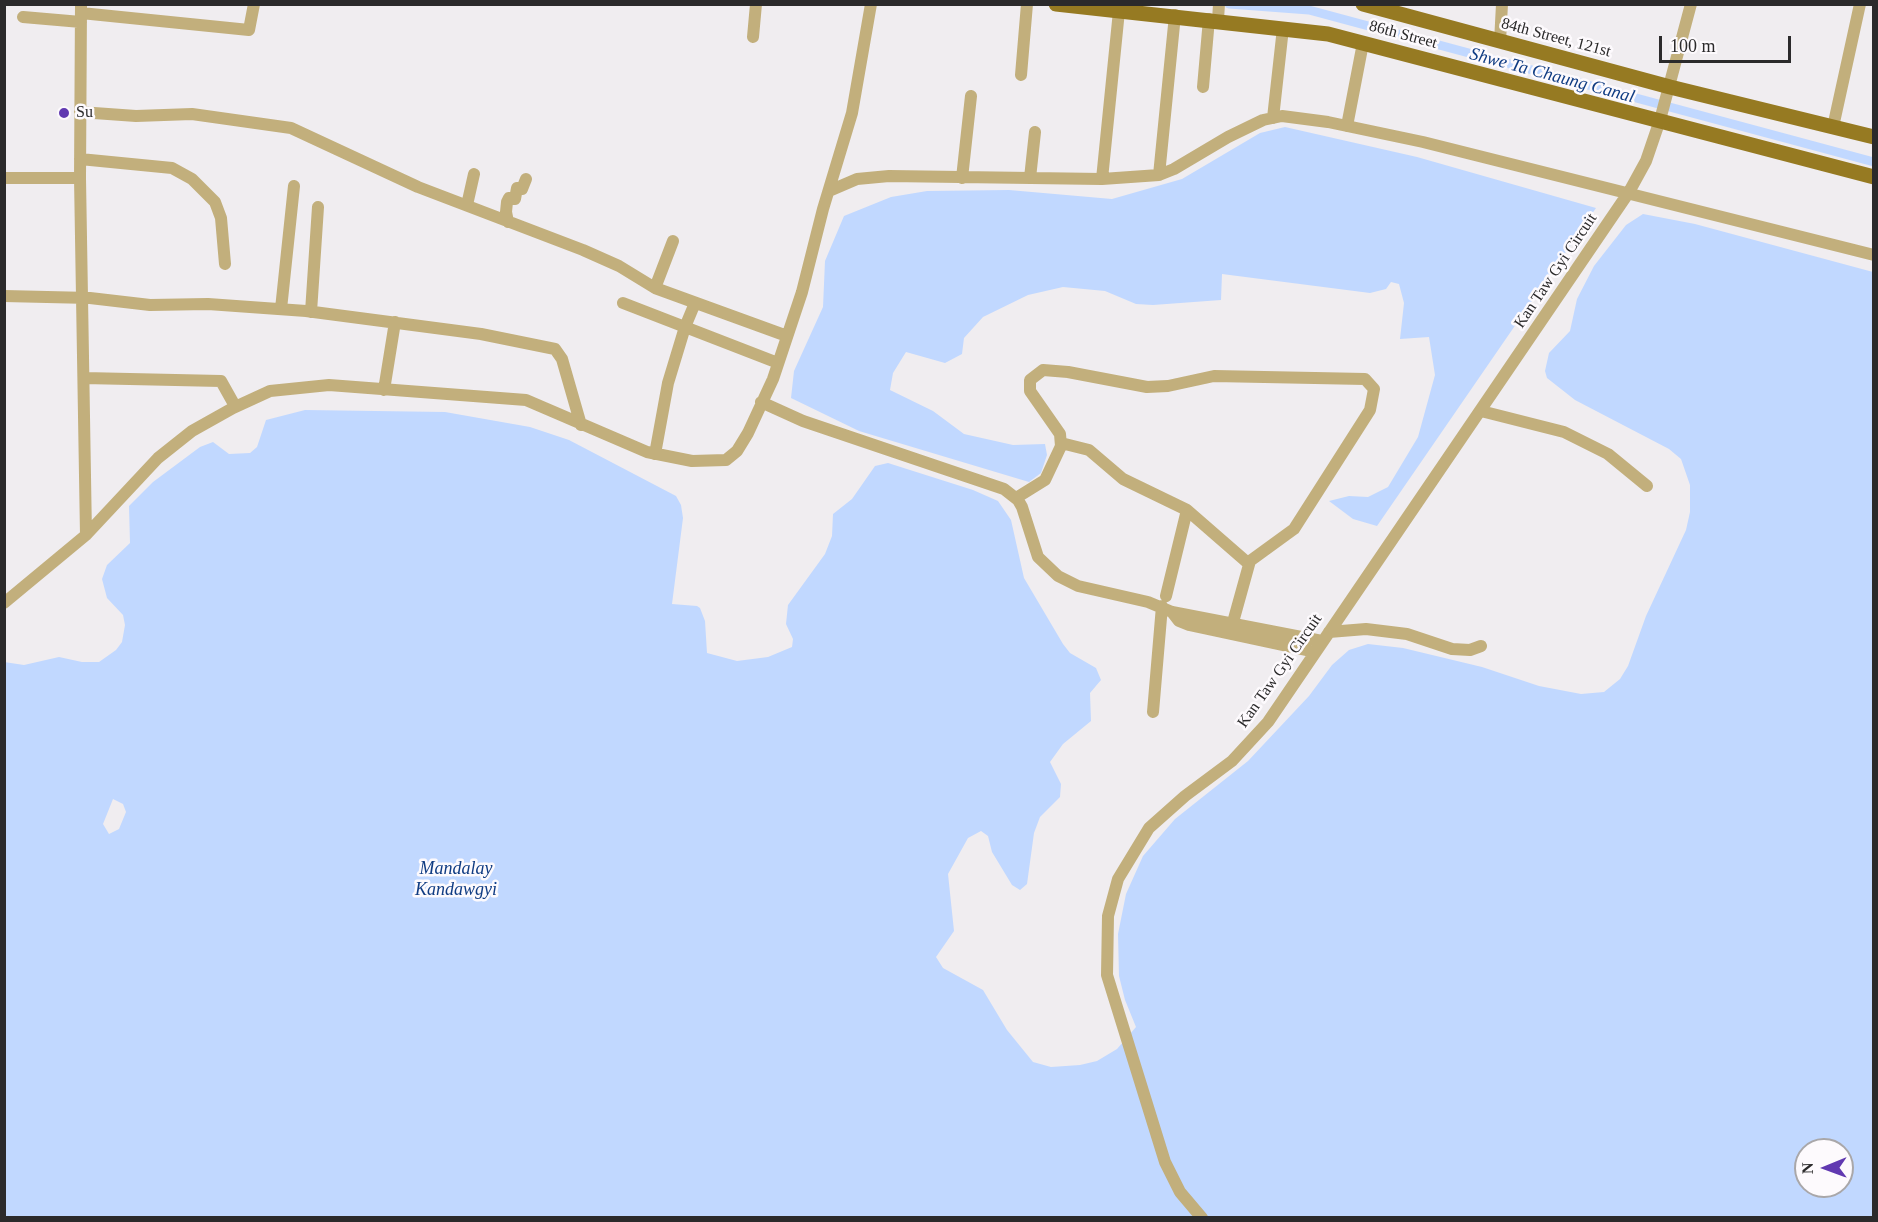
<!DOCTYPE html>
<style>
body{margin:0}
#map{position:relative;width:1878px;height:1222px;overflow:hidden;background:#f0edf0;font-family:"Times New Roman",serif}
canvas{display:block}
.frame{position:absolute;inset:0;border:6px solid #2b2a2b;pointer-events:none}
.north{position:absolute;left:1794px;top:1138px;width:60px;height:60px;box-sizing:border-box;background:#fdfafd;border:2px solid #a9a7a9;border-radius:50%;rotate:269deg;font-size:16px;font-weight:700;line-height:24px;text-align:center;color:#2b2a2b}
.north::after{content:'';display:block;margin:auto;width:21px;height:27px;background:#6139b1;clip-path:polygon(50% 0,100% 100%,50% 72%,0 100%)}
.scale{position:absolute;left:1659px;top:36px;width:132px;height:27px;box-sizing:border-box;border:3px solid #2b2a2b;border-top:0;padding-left:8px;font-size:18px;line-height:21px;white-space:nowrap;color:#2b2a2b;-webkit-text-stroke:4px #fdfafd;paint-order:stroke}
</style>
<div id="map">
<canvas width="1878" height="1222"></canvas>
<div class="frame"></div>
<div class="north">N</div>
<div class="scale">100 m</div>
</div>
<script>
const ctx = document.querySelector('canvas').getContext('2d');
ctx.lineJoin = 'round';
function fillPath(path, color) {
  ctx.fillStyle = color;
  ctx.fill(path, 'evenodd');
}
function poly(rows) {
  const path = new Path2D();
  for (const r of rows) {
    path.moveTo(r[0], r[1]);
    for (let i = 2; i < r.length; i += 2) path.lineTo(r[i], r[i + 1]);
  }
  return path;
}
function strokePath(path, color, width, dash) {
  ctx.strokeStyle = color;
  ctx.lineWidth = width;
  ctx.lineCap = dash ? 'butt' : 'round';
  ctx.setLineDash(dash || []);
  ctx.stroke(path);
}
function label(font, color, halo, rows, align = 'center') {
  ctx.font = font + ' "Times New Roman",serif';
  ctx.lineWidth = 5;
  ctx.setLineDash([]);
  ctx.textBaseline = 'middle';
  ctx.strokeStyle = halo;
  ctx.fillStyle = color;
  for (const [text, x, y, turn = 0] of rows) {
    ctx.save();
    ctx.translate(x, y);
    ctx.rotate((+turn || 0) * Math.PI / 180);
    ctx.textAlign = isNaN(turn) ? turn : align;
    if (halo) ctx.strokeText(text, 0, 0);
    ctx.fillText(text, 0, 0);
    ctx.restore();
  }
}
fillPath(poly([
 [1285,127,1417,157,1596,208,1377,526,1353,519,1329,501,1349,496,1368,497,1388,487,1418,437,1435,375,1429,337,1400,339,1404,303,1399,284,1391,282,1386,289,1370,293,1222,274,1221,300,1153,305,1136,304,1105,291,1063,287,1028,295,983,317,964,338,962,354,945,363,906,352,893,373,890,390,933,411,964,434,1013,445,1045,444,1047,455,1041,473,1029,482,859,431,791,398,794,371,823,307,825,261,844,216,891,197,927,191,1009,190,1112,199,1182,179,1260,133],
 [1643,214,1695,224,1873,272,1873,1217,5,1217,4,662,24,665,59,657,82,662,99,662,116,650,122,642,125,625,123,615,107,598,102,579,107,565,130,543,129,506,153,482,200,447,213,442,229,454,250,453,257,447,266,420,305,410,445,412,530,427,569,440,676,496,681,505,683,518,672,604,697,606,700,608,705,621,707,653,737,661,768,657,792,647,793,639,786,624,788,605,825,554,832,536,833,514,852,499,875,466,888,463,973,490,998,501,1011,520,1024,578,1063,644,1070,653,1096,668,1101,680,1090,693,1091,721,1063,744,1050,762,1061,784,1060,797,1040,817,1034,833,1027,884,1020,890,1012,885,992,852,988,836,981,831,968,838,948,874,954,931,936,957,943,968,983,990,1007,1030,1033,1062,1051,1067,1080,1065,1097,1061,1117,1049,1136,1027,1125,1000,1119,976,1118,934,1126,894,1143,856,1175,819,1248,761,1309,696,1332,665,1349,650,1368,644,1403,648,1482,667,1539,686,1581,694,1604,692,1620,679,1628,666,1646,616,1686,530,1690,512,1690,485,1681,459,1669,449,1575,400,1547,378,1545,371,1549,353,1570,331,1577,299,1594,266,1626,225],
 [113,799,123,804,126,812,119,829,109,834,103,824],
 [1806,1150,1842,1150,1842,1186,1806,1186]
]), '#c1d8ff');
strokePath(poly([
 [1229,4,1309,10,1874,162]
]), '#c1d8ff', 9);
strokePath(poly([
 [81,4,80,178,86,535],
 [81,13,249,30,254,4],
 [23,17,81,22],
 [1218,20,1219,4],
 [753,37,756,4],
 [1500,42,1502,4],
 [1021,75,1027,4],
 [1203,87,1209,19],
 [80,112,136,116,192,114,291,128,418,187,583,250,619,266,655,288,787,336],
 [1273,118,1283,28],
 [1347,126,1363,43],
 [1833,127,1860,4],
 [80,159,172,168,192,179,215,202,221,218,225,264],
 [1159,175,1175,15],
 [4,178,80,178],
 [962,178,971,96],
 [1030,178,1035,132],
 [1102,179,1119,11],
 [829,191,857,179,889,176,1102,179,1159,175,1174,169,1228,137,1263,120,1282,116,1328,122,1423,142,1874,255],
 [467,205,474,174],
 [508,222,506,212,507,202,509,198,515,199,517,188,522,189,526,179],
 [655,288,673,241],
 [4,296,90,298,150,305,208,304,306,311,481,334,555,349,562,359,581,425],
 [623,303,778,363],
 [281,309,294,186],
 [311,312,318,207],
 [84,378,221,381,235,406],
 [384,390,395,322],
 [761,402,803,421,1004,489,1018,500,1022,507,1038,557,1058,576,1078,586,1148,602,1172,612,1322,641],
 [1481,411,1564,432,1608,454,1647,486],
 [1061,443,1089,450,1123,479,1187,510,1249,564],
 [655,454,668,383,685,327,695,303],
 [1016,498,1045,480,1061,446,1060,434,1030,391,1030,380,1043,370,1068,372,1147,387,1168,386,1214,376,1365,379,1374,389,1370,410,1294,529,1250,561,1230,633],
 [1166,596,1187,510],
 [4,603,86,535,158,458,192,431,233,408,270,391,329,385,526,400,647,452,692,461,726,460,737,451,748,433,773,379,802,292,823,209,852,113,871,4],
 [1172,612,1179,621,1189,625,1315,652],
 [1329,632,1366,629,1407,634,1452,649,1470,650,1481,646],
 [1153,712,1162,606],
 [1202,1218,1180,1192,1165,1162,1107,975,1108,916,1118,879,1149,828,1185,796,1232,761,1268,722,1629,192,1646,161,1660,120,1691,4]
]), '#c2af7c', 12);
strokePath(poly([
 [1056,4,1328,34,1874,177],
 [1363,4,1670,87,1874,137]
]), '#967a22', 15);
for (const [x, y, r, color] of [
 [64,113,6,"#6139b1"]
]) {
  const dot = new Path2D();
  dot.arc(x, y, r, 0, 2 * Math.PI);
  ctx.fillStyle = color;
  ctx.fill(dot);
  strokePath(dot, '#fdfafd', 2);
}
label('16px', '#2b2a2b', '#fdfafd', [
 ["86th Street",1403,35,15],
 ["84th Street, 121st",1556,38,15],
 ["Kan Taw Gyi Circuit",1556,271,-56],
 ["Kan Taw Gyi Circuit",1280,671,-55]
]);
label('16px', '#2b2a2b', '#fdfafd', [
 ["Su",76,113]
], 'left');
label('italic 18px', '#103c83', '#fdfafd', [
 ["Shwe Ta Chaung Canal",1552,76,15],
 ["Mandalay",456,869],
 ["Kandawgyi",456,890]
]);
</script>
